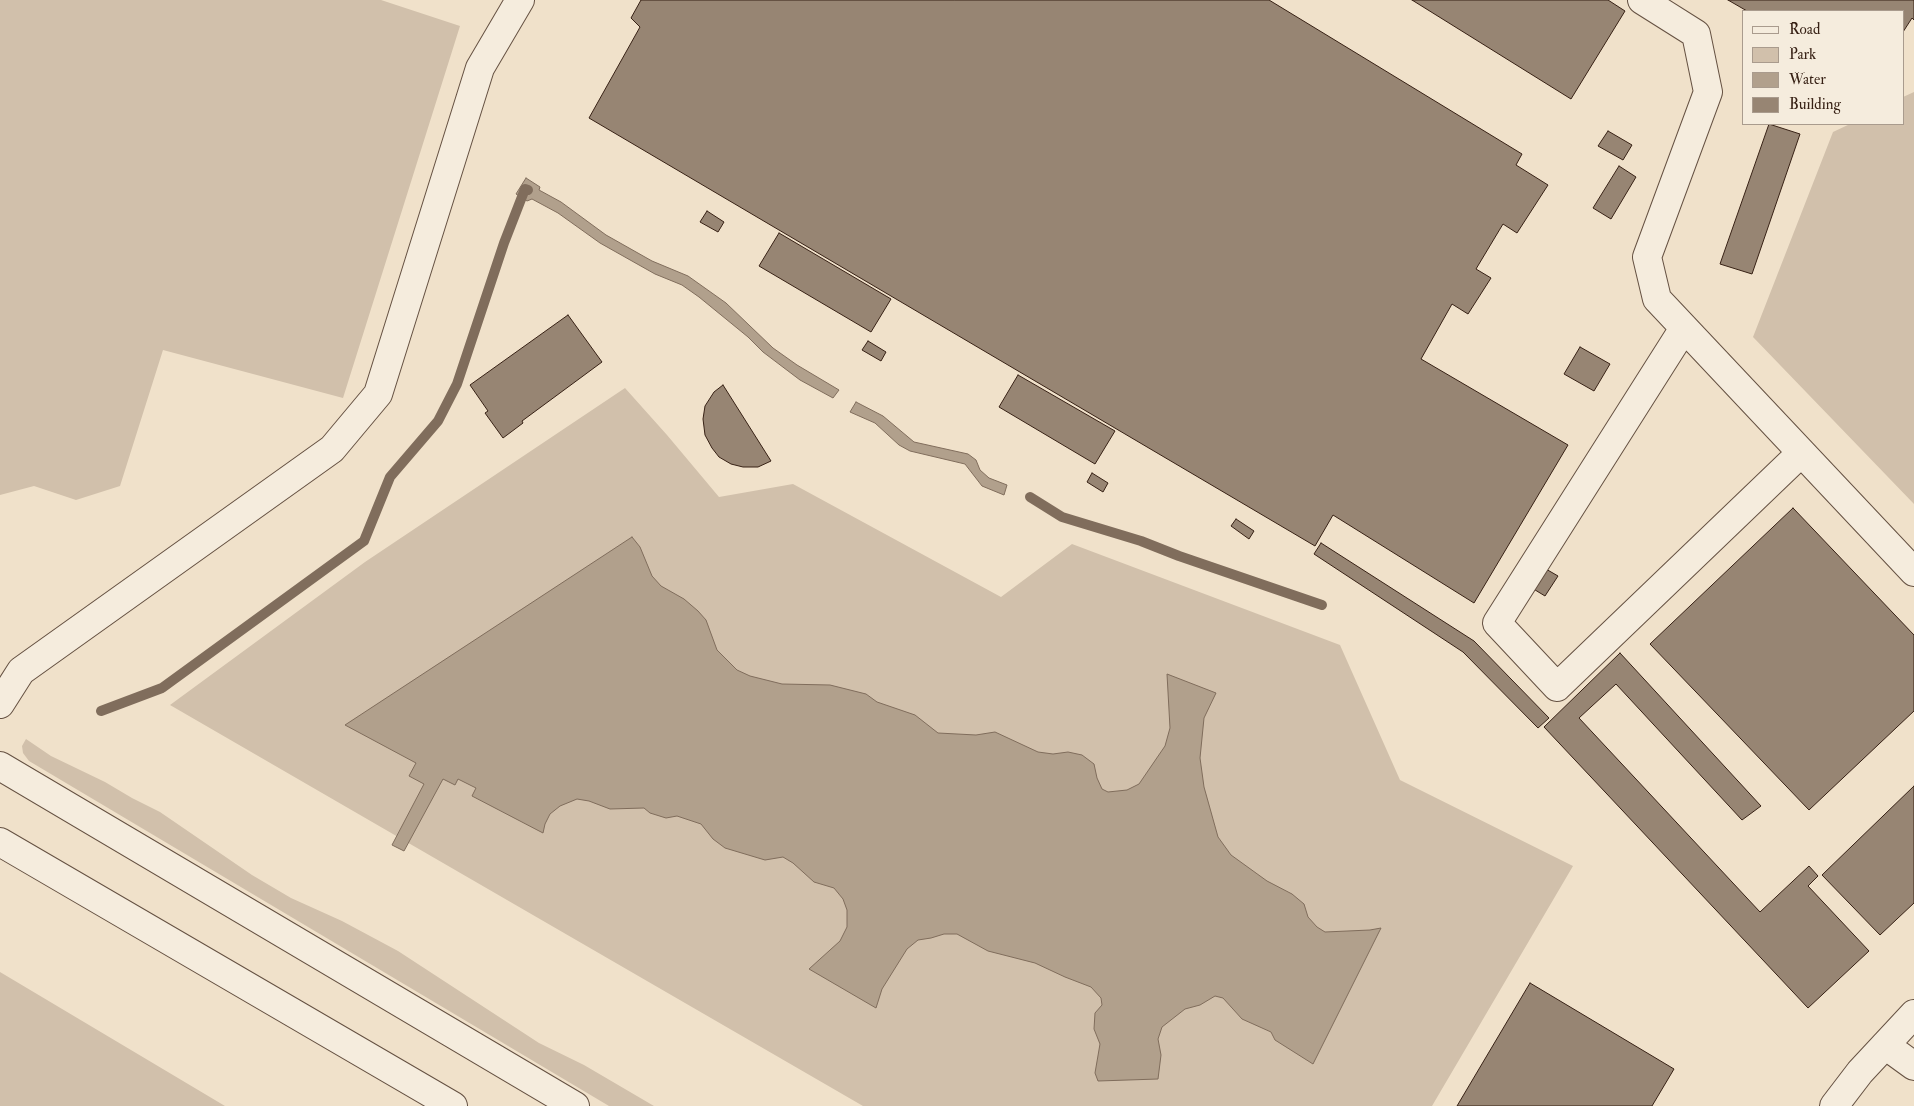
<!DOCTYPE html>
<style>
body{margin:0}
#map{position:relative;width:1914px;height:1106px;overflow:hidden;background:#f0e1ca;font-family:"IM FELL Double Pica",serif}
canvas{display:block}
.legend{position:absolute;left:1742px;top:10px;width:162px;height:115px;box-sizing:border-box;background:#f5ecdd;border:1px solid #a99b8d;margin:0;padding:6px 9px;list-style:none;font-size:15px;color:#372115}
.legend li{display:flex;align-items:center;gap:10px;height:25px}
.legend b{width:25px;border:1px solid #a99b8d}
</style>
<div id="map">
<canvas width="1914" height="1106"></canvas>
<ul class="legend">
<li><b style="height:6px;background:#f5ecdd"></b>Road</li>
<li><b style="height:14px;background:#d1c0ab"></b>Park</li>
<li><b style="height:14px;background:#b1a08c"></b>Water</li>
<li><b style="height:14px;background:#978573"></b>Building</li>
</ul>
</div>
<script>
const ctx = document.querySelector('canvas').getContext('2d');
ctx.lineJoin = 'round';
function fillPath(path, color) {
  ctx.fillStyle = color;
  ctx.fill(path, 'evenodd');
}
function poly(rows) {
  const path = new Path2D();
  for (const r of rows) {
    path.moveTo(r[0], r[1]);
    for (let i = 2; i < r.length; i += 2) path.lineTo(r[i], r[i + 1]);
  }
  return path;
}
function strokePath(path, color, width, dash) {
  ctx.strokeStyle = color;
  ctx.lineWidth = width;
  ctx.lineCap = dash ? 'butt' : 'round';
  ctx.setLineDash(dash || []);
  ctx.stroke(path);
}
fillPath(poly([
 [0,0,381,0,460,26,343,398,163,350,120,486,76,500,34,486,0,495],
 [1914,92,1914,504,1753,337,1833,132,1850,124,1903,124,1903,97],
 [625,388,667,435,719,497,793,484,1001,597,1072,544,1340,645,1400,780,1573,866,1432,1106,863,1106,170,705,365,562],
 [26,739,51,756,105,782,132,798,160,812,252,875,291,898,342,921,398,951,539,1043,584,1065,654,1106,609,1106,29,761,23,753,22,746],
 [0,972,225,1106,0,1106]
]), '#d1c0ab');
const water = poly([
 [526,178,540,187,539,190,561,202,606,235,652,261,688,276,726,303,773,348,797,365,839,390,833,398,800,380,763,352,748,337,699,297,682,285,655,274,600,243,558,213,532,199,527,201,516,194,526,178],
 [856,402,883,416,914,442,968,454,976,460,980,470,989,478,1007,485,1004,495,982,486,965,464,910,451,899,445,875,423,850,412,856,402],
 [632,537,640,547,652,576,661,586,684,599,698,611,706,620,717,650,737,670,750,676,782,684,830,685,866,694,877,702,915,715,938,733,976,735,995,732,1038,752,1053,754,1068,752,1082,755,1094,764,1097,778,1102,789,1108,792,1127,790,1139,784,1165,746,1170,728,1167,674,1216,693,1204,718,1200,758,1204,787,1218,837,1231,855,1267,881,1292,894,1304,904,1308,917,1317,927,1325,932,1370,930,1381,928,1313,1064,1275,1040,1271,1032,1242,1019,1223,998,1215,996,1200,1005,1185,1009,1162,1027,1158,1039,1161,1055,1158,1079,1098,1081,1095,1073,1100,1044,1094,1029,1095,1013,1102,1005,1101,998,1091,987,1065,977,1035,963,988,951,957,934,944,934,931,938,918,940,907,949,882,989,876,1008,809,969,840,941,847,927,847,910,843,899,834,888,814,882,793,863,783,857,765,860,725,848,713,839,701,824,677,816,666,818,650,813,644,808,610,809,589,801,577,799,560,806,550,814,545,824,543,833,472,796,476,788,458,779,455,785,443,779,404,851,392,845,424,784,409,776,416,763,345,725,632,537]
]);
fillPath(water, '#b1a08c');
strokePath(water, '#806d5c', 1);
strokePath(poly([
 [1030,497,1062,517,1141,541,1179,556,1322,605],
 [101,711,162,688,364,541,390,477,438,421,457,384,504,243,525,189,528,190]
]), '#806d5c', 10);
const building = poly([
 [641,0,1269,0,1522,154,1516,165,1548,185,1517,233,1503,224,1476,269,1491,278,1468,314,1452,304,1421,359,1568,445,1474,603,1333,515,1315,546,589,118,640,27,631,18,641,0],
 [1412,0,1608,0,1625,11,1571,99,1412,0],
 [1728,0,1914,0,1914,20,1912,18,1903,32,1903,11,1747,11,1728,0],
 [1769,124,1800,134,1752,274,1720,264,1769,124],
 [1608,131,1632,145,1623,160,1598,146,1608,131],
 [1619,166,1636,177,1611,219,1593,208,1619,166],
 [707,211,724,222,718,232,700,222,707,211],
 [779,233,891,299,871,332,759,266,779,233],
 [568,315,602,362,522,421,523,423,503,438,485,413,488,411,470,385,568,315],
 [868,341,886,352,881,361,862,350,868,341],
 [1580,347,1610,364,1594,391,1564,374,1580,347],
 [1018,375,1115,431,1095,464,999,407,1018,375],
 [723,385,771,461,758,467,743,467,731,464,719,457,712,448,705,435,703,419,705,406,714,392,723,385],
 [1092,473,1108,483,1103,492,1087,482,1092,473],
 [1793,508,1914,635,1914,711,1809,810,1650,644,1793,508],
 [1236,519,1254,531,1249,539,1231,526,1236,519],
 [1321,543,1474,641,1549,718,1538,728,1463,652,1314,554,1321,543],
 [1539,565,1558,576,1545,596,1527,585,1539,565],
 [1620,653,1761,806,1742,820,1616,684,1579,718,1760,912,1809,866,1818,876,1808,886,1869,951,1808,1008,1544,727,1620,653],
 [1914,786,1914,903,1880,935,1822,875,1914,786],
 [1530,983,1674,1069,1652,1106,1457,1106,1530,983]
]);
fillPath(building, '#978573');
strokePath(building, '#372115', 1);
const minor = poly([
 [1642,0,1696,34,1708,92,1647,257,1657,299,1914,572],
 [1684,328,1497,623,1557,687,1801,453],
 [0,704,21,671,332,449,378,394,480,68,520,0],
 [0,766,575,1106],
 [0,842,453,1106],
 [1885,1045,1914,1066],
 [1834,1106,1860,1072,1914,1014]
]);
strokePath(minor, '#655142', 30);
strokePath(minor, '#f5ecdd', 28);
</script>
